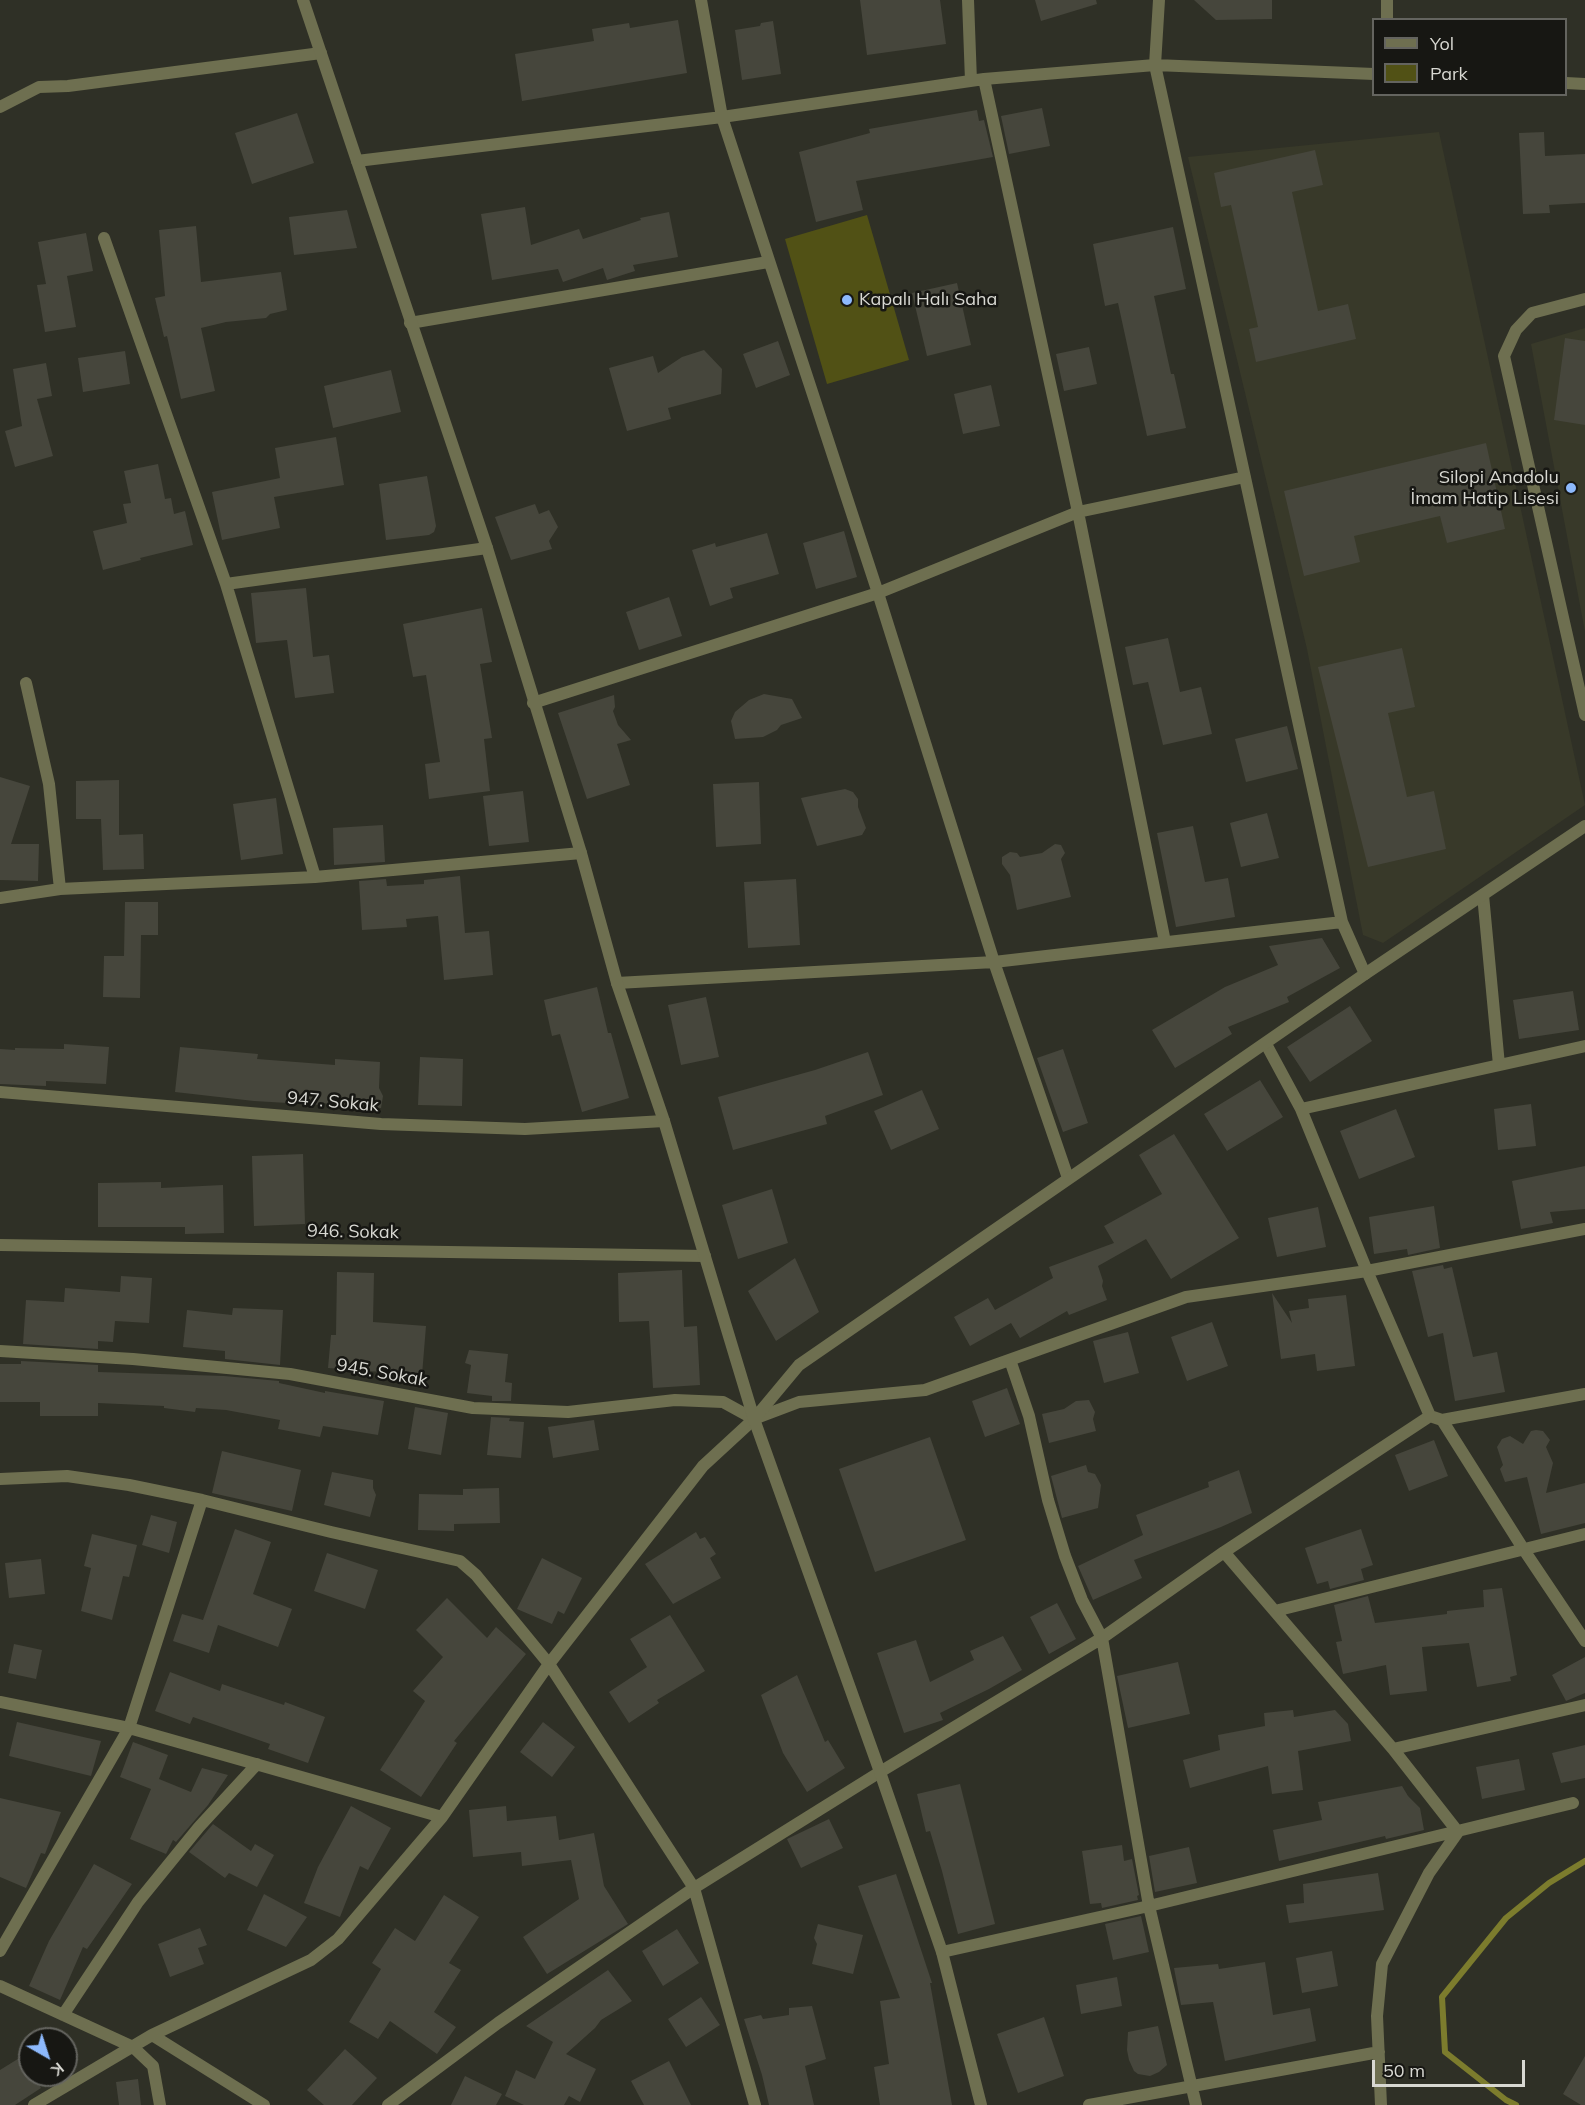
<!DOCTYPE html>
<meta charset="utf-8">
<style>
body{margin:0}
#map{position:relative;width:1585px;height:2105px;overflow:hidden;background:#2f3026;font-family:Mulish,sans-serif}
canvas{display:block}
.legend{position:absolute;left:1372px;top:18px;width:195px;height:78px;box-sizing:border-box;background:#171713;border:2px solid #64645f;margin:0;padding:8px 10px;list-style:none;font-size:18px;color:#d8d8d2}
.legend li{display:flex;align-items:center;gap:12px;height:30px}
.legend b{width:30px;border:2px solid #64645f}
.north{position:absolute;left:18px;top:2027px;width:60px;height:60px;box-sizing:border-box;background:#171713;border:2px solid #64645f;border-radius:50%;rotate:141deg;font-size:16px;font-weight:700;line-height:24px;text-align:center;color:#d8d8d2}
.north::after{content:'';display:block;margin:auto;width:21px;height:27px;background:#8db9fc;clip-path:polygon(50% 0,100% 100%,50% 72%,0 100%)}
.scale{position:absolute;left:1372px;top:2060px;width:153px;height:27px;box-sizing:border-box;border:3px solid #d8d8d2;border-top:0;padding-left:8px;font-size:18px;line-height:21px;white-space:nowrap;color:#d8d8d2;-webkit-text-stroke:4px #171713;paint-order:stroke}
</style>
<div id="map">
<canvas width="1585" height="2105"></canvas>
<ul class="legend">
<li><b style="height:8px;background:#6e6f50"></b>Yol</li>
<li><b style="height:16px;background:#515115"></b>Park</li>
</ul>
<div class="north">K</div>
<div class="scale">50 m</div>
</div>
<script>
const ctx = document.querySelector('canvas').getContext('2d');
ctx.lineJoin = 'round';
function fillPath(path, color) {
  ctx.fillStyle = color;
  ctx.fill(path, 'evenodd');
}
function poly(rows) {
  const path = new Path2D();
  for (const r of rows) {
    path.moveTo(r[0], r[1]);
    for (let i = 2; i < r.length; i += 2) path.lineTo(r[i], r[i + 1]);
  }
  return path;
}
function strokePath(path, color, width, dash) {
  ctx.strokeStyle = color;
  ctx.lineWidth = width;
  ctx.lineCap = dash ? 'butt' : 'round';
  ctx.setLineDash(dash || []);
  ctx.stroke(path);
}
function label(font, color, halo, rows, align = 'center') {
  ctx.font = font + ' Mulish,sans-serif';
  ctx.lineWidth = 5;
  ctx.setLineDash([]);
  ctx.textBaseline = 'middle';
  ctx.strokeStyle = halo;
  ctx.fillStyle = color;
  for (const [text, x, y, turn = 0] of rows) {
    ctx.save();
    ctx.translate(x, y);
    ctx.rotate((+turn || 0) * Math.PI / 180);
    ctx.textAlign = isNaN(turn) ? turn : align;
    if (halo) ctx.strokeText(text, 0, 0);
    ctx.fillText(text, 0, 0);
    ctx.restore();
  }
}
fillPath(poly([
 [1439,132,1585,805,1383,943,1363,935,1307,649,1188,157],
 [1585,328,1585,632,1531,344]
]), '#383929');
fillPath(poly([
 [867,215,909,360,827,384,785,239]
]), '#515115');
strokePath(poly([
 [1516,2105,1506,2100,1445,2052,1442,1997,1506,1918,1549,1883,1585,1861]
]), '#7c7c2d', 6);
fillPath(poly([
 [860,0,940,0,946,44,867,55],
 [1035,0,1096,0,1097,4,1041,21],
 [1194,0,1272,0,1272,19,1216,20],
 [678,20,687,73,522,101,515,54,594,41,592,29,629,23,630,28],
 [773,21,781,74,742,80,735,30,760,26,761,23],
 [1042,108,1050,146,1009,154,1001,116],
 [977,110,979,121,984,120,993,157,856,181,863,210,816,222,799,152,870,133,869,129],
 [297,113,314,163,252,184,235,133],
 [1544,132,1545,156,1585,154,1585,203,1549,205,1550,213,1523,214,1519,133],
 [1315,150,1323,185,1292,192,1318,311,1348,304,1356,339,1256,362,1249,329,1258,327,1231,205,1221,207,1214,173],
 [525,207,531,245,579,229,583,239,641,220,640,218,669,212,678,257,633,265,635,271,607,280,603,268,563,282,558,269,492,280,481,214],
 [347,210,357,248,294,255,289,217],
 [196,226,201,282,281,272,287,310,270,314,266,318,226,322,201,328,215,391,181,399,167,336,164,337,155,298,165,296,159,230],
 [1173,227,1186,289,1154,296,1171,374,1174,374,1186,428,1147,436,1118,303,1105,306,1093,244],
 [86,233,93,271,67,276,76,327,45,332,37,285,46,284,38,242],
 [957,283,971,345,927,356,912,293],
 [1565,338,1585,341,1585,425,1554,420],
 [778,341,790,375,756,388,743,354],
 [1089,347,1097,384,1064,391,1056,354],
 [704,350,722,369,721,394,668,408,671,419,627,431,609,368,653,356,658,373,682,357],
 [125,351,130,384,83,392,78,358],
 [46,363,52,396,37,399,53,456,15,467,5,431,22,426,13,369],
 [391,370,401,412,333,428,324,386],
 [991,385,1000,426,963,434,954,394],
 [336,437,344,485,274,497,280,528,222,540,212,492,280,478,275,448],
 [1486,443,1505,529,1447,543,1440,516,1354,536,1360,562,1304,576,1284,491],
 [158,464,165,499,171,498,174,514,185,511,193,545,140,558,141,560,103,570,93,531,127,523,123,504,131,503,124,471],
 [427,476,436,526,434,532,429,535,386,540,379,484],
 [535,504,539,514,549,510,558,527,549,541,552,549,511,560,495,517],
 [844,531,857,577,816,589,803,543],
 [767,533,779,574,730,588,733,598,710,606,692,550,715,543,716,547],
 [306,588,313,657,329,655,334,693,295,698,287,640,256,643,251,593],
 [669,597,682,636,639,650,626,612],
 [482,608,492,662,480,664,492,738,484,739,490,791,429,799,425,764,440,762,426,675,413,677,403,624],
 [1168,638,1180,692,1201,687,1212,734,1163,745,1148,682,1133,685,1125,647],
 [1402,648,1415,707,1388,713,1407,797,1434,791,1446,849,1368,867,1318,667],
 [764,694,792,699,802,718,781,725,777,730,763,737,735,739,731,721,735,712,749,700],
 [614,695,615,707,613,711,618,725,631,740,617,744,630,785,587,799,558,713],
 [1287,726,1298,769,1246,782,1235,739],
 [0,777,30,786,11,844,39,844,38,881,0,880],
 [119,780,119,835,143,834,144,869,103,870,101,819,76,819,76,781],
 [759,782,761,844,716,847,713,784],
 [845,789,853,792,858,799,858,807,866,828,862,835,817,846,801,798],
 [523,791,529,842,489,846,483,796],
 [276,798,283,854,241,860,233,804],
 [1267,813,1279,858,1241,867,1230,823],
 [383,825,385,862,334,865,333,828],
 [1193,826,1205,882,1228,878,1235,917,1176,927,1157,833],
 [1055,844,1061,845,1065,853,1061,859,1071,897,1017,910,1010,875,1002,864,1002,857,1010,852,1017,853,1020,857,1042,853],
 [460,876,465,933,489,931,493,975,444,980,438,916,406,919,407,927,362,930,359,881,386,879,387,886,424,884,424,880],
 [796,879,800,945,748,948,744,882],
 [125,902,158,902,158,935,141,935,140,998,103,997,104,956,124,956],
 [1322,938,1340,968,1287,997,1289,1002,1228,1027,1232,1034,1175,1068,1152,1030,1225,987,1278,965,1269,946],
 [597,987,608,1033,611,1033,629,1098,582,1112,560,1034,552,1036,544,1000],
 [1573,991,1579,1030,1519,1039,1513,1000],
 [706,997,719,1057,681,1065,668,1005],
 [1350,1006,1372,1041,1310,1082,1287,1047],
 [64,1044,109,1047,106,1084,46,1081,46,1086,0,1084,0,1049,15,1050,15,1048,64,1049],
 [180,1047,258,1054,257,1059,335,1065,335,1059,380,1062,379,1088,383,1096,381,1108,321,1103,321,1105,254,1101,175,1092],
 [1063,1049,1088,1123,1063,1132,1037,1058],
 [868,1052,883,1095,825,1116,827,1124,733,1150,718,1097,815,1070],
 [420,1057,463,1059,462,1106,418,1105],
 [1260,1080,1283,1117,1227,1151,1204,1114],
 [922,1090,939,1129,891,1150,874,1111],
 [1531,1104,1536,1146,1498,1150,1494,1109],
 [1396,1109,1415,1157,1359,1179,1340,1131],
 [1174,1134,1239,1238,1171,1279,1146,1239,1098,1266,1103,1281,1102,1286,1107,1300,1069,1315,1067,1311,1020,1338,1011,1323,970,1346,954,1317,988,1298,995,1310,1053,1278,1049,1267,1114,1243,1104,1226,1162,1194,1139,1155],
 [303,1154,305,1224,254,1226,252,1156],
 [1585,1166,1585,1209,1550,1212,1553,1223,1521,1229,1512,1181],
 [161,1182,161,1188,223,1185,224,1233,185,1234,185,1227,98,1227,98,1183],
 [772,1189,788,1243,738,1259,722,1205],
 [1434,1206,1440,1248,1408,1255,1407,1249,1374,1254,1369,1217],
 [1318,1207,1326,1247,1277,1257,1268,1218],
 [795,1258,819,1312,776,1341,748,1291],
 [1443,1265,1444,1269,1452,1267,1473,1357,1497,1352,1505,1392,1455,1401,1443,1333,1428,1337,1412,1271],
 [682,1270,684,1327,697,1326,700,1385,653,1388,649,1321,619,1322,618,1273],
 [337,1272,374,1273,373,1322,426,1326,422,1375,328,1368,331,1335,336,1335],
 [121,1276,152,1278,149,1323,115,1321,113,1342,98,1341,98,1349,23,1344,26,1300,64,1302,65,1288,120,1292],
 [1272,1293,1292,1323,1289,1311,1309,1308,1308,1299,1346,1295,1355,1366,1317,1371,1315,1354,1281,1359],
 [233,1308,283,1310,280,1365,225,1359,225,1351,183,1347,187,1310,232,1315],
 [1212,1322,1228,1366,1187,1381,1171,1337],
 [1128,1332,1139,1373,1104,1383,1093,1341],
 [469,1350,508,1354,505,1382,512,1383,511,1401,492,1401,492,1396,467,1393,471,1365,465,1363],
 [21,1361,98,1365,98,1372,224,1376,279,1381,279,1383,325,1393,325,1391,384,1401,378,1435,323,1426,320,1437,278,1429,280,1420,226,1410,196,1408,195,1412,164,1408,164,1406,98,1403,98,1416,40,1416,40,1402,0,1402,0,1364,21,1364],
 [1007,1388,1020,1424,985,1437,972,1401],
 [1089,1400,1095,1412,1093,1419,1096,1431,1049,1443,1042,1414,1064,1409,1076,1401],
 [415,1407,448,1413,441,1455,408,1449],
 [491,1417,510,1418,509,1421,524,1422,521,1458,487,1455],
 [594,1420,599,1450,553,1458,548,1427],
 [1536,1430,1543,1431,1550,1440,1546,1447,1553,1463,1546,1493,1585,1483,1585,1523,1541,1534,1527,1477,1505,1482,1500,1469,1503,1465,1497,1447,1502,1439,1510,1436,1523,1444,1531,1431],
 [930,1437,966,1540,875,1572,839,1469],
 [1434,1440,1448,1476,1409,1491,1395,1455],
 [222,1451,301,1470,292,1511,212,1493],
 [1086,1465,1088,1472,1095,1474,1101,1485,1098,1508,1062,1518,1051,1476],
 [1239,1470,1252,1513,1221,1527,1134,1560,1142,1578,1093,1600,1078,1566,1143,1535,1136,1515,1209,1487,1208,1482],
 [332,1472,373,1480,373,1488,376,1495,370,1517,324,1505],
 [499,1488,500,1523,454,1524,454,1531,418,1530,419,1494,463,1495,463,1489],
 [151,1515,177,1522,169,1553,142,1545],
 [235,1529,271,1542,253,1594,292,1609,278,1647,218,1625,209,1653,173,1641,182,1614,203,1620],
 [1361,1529,1373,1565,1361,1569,1364,1580,1330,1589,1328,1581,1317,1584,1305,1548],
 [696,1532,700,1539,705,1537,716,1554,710,1558,721,1578,673,1604,645,1564],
 [92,1534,137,1545,129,1577,123,1576,112,1620,81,1611,91,1568,84,1566],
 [327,1553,378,1570,365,1609,314,1591],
 [542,1558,582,1578,564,1614,558,1611,552,1624,517,1609],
 [41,1559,45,1594,9,1598,5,1563],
 [1502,1588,1517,1675,1510,1677,1511,1681,1477,1687,1469,1643,1422,1647,1427,1691,1390,1695,1386,1665,1343,1674,1336,1642,1342,1641,1334,1605,1368,1596,1375,1623,1447,1614,1447,1611,1484,1607,1483,1590],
 [447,1598,487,1638,496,1627,526,1654,454,1741,457,1743,421,1797,380,1770,425,1701,413,1691,443,1657,416,1630],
 [1057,1603,1076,1639,1049,1654,1030,1617],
 [670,1615,705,1671,657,1700,659,1703,629,1723,609,1692,647,1667,630,1639],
 [1003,1636,1022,1670,989,1689,940,1713,943,1720,904,1733,877,1653,916,1640,930,1682,974,1660,970,1651],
 [14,1644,42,1650,36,1679,8,1673],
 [1585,1657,1585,1693,1566,1701,1552,1675],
 [1178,1662,1190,1714,1128,1728,1117,1676],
 [170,1672,220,1691,222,1684,284,1705,285,1702,325,1717,308,1763,268,1749,270,1744,193,1717,190,1724,155,1711],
 [797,1675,825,1742,828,1740,845,1768,807,1792,783,1753,761,1695],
 [1293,1710,1294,1717,1335,1710,1348,1724,1351,1741,1298,1751,1303,1790,1272,1794,1268,1766,1190,1788,1183,1760,1220,1750,1218,1735,1265,1726,1264,1713],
 [17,1722,101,1741,91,1776,9,1756],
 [543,1722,575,1747,552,1777,520,1752],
 [133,1742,168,1755,159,1779,191,1792,202,1768,228,1775,208,1805,176,1842,173,1840,166,1854,130,1839,151,1789,120,1777],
 [1585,1745,1585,1778,1561,1783,1552,1753],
 [1519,1759,1525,1790,1482,1799,1476,1767],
 [960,1784,995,1924,958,1934,942,1871,930,1831,926,1832,917,1794],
 [1402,1786,1408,1796,1420,1808,1424,1830,1386,1839,1385,1836,1279,1861,1273,1830,1322,1820,1318,1802],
 [0,1798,61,1812,45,1854,41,1853,26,1888,0,1877],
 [351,1806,391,1828,368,1870,360,1866,340,1917,304,1903,318,1867],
 [506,1806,507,1821,556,1816,559,1840,594,1833,604,1886,628,1924,547,1974,523,1937,579,1899,571,1860,522,1866,521,1852,473,1857,469,1810],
 [829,1819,843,1848,801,1868,787,1839],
 [213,1824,251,1851,255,1844,274,1855,257,1887,229,1873,225,1878,189,1852],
 [1122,1845,1124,1861,1132,1859,1139,1895,1137,1896,1138,1900,1102,1908,1101,1903,1090,1904,1082,1851],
 [1189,1847,1197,1883,1155,1892,1149,1856],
 [94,1864,132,1884,87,1949,83,1947,60,2000,29,1986,49,1941],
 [1378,1873,1384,1910,1289,1923,1286,1905,1304,1903,1303,1884],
 [896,1874,932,1983,930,1983,952,2105,880,2105,874,2067,889,2064,880,2001,900,1998,858,1886],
 [264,1894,307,1917,286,1947,247,1930],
 [444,1895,479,1917,449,1963,461,1970,434,2012,456,2027,437,2054,390,2021,378,2039,349,2022,381,1969,372,1963,395,1928,415,1941],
 [1141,1916,1149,1952,1113,1960,1105,1924],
 [818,1924,863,1935,853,1974,812,1964,817,1944,814,1938],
 [200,1928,207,1945,198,1948,204,1964,170,1977,158,1944],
 [677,1929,699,1963,663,1986,642,1951],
 [1332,1951,1338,1986,1302,1993,1296,1958],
 [1265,1962,1273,2015,1310,2008,1316,2041,1225,2061,1213,2002,1181,2005,1174,1968,1218,1964,1219,1969],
 [608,1970,632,2001,601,2020,595,2028,566,2054,596,2069,580,2102,569,2096,564,2105,524,2105,505,2096,516,2070,535,2079,553,2042,526,2026],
 [1117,1977,1122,2006,1081,2014,1076,1985],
 [701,1997,720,2025,686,2047,668,2019],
 [812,2006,826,2059,805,2066,814,2105,769,2105,762,2075,744,2019,761,2015,763,2019,789,2015,789,2008],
 [1044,2017,1064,2076,1018,2093,997,2034],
 [1158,2026,1167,2065,1159,2072,1150,2076,1138,2074,1134,2071,1129,2060,1127,2050,1128,2032],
 [345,2049,377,2078,352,2105,324,2105,307,2090],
 [1585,2056,1585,2105,1581,2105,1563,2094],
 [21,2057,30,2071,30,2075,33,2075,41,2088,15,2105,0,2105,0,2070],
 [669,2061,691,2105,644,2105,631,2081],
 [465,2076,502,2094,496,2105,451,2105],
 [138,2079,141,2105,119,2105,116,2082]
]), '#46463c');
strokePath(poly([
 [701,0,722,117,878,593,994,962,1068,1178],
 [968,0,971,81],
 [1159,0,1155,65,1342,922,1365,974],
 [1387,0,1387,20],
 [984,79,1078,512,1165,942],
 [1566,83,1585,84],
 [0,107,39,87,68,86,321,53],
 [357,161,722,117,984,79,1155,65,1374,74],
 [104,238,226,584,315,877],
 [1585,299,1532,313,1516,330,1504,356,1585,715],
 [410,323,768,262],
 [226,584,487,548],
 [26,683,49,784,60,889],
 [533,703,878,593,1078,512,1245,477],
 [1483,895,1499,1065],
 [0,898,60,889,315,877,581,853],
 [617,983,994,962,1342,922],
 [1266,1044,1301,1109,1367,1271,1430,1416,1442,1420,1524,1550,1585,1641],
 [0,1092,381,1124,525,1129,664,1121],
 [1301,1109,1585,1046],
 [0,1245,705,1256],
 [0,1351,133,1359,290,1374,473,1408,568,1412,675,1400,723,1402,754,1419],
 [1010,1360,1029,1416,1048,1500,1065,1556,1082,1600,1102,1638,1149,1906,1196,2105],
 [1442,1420,1585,1394],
 [0,1479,67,1476,129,1485,202,1500,331,1532,460,1561,476,1575,549,1664,694,1888,755,2105],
 [1224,1552,1393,1749,1458,1832,1429,1873,1382,1964,1377,2016,1381,2105],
 [1275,1611,1585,1534],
 [0,1702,129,1728,442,1817],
 [1393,1749,1585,1705],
 [0,1951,129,1728,202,1500],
 [942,1952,1149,1906,1573,1803],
 [0,1986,133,2047,153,2066,160,2105],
 [63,2015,138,1902,199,1827,257,1764],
 [152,2035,264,2105],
 [34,2105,152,2035,311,1960,338,1939,442,1817,549,1664,703,1466,754,1419,799,1402,925,1390,1186,1297,1367,1271,1585,1229],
 [388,2105,498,2023,694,1888,880,1772,1102,1638,1224,1552,1430,1416],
 [1089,2105,1379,2052]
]), '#6e6f50', 12);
strokePath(poly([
 [303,0,487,548,581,853,617,983,664,1121,754,1419,880,1772,942,1952,981,2105],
 [754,1419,799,1365,1365,974,1585,826]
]), '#6e6f50', 12);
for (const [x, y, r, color] of [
 [847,300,6,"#8db9fc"],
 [1571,488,6,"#8db9fc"]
]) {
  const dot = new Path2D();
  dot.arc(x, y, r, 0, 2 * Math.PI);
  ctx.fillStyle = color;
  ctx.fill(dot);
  strokePath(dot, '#171713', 2);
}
label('18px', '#d8d8d2', '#171713', [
 ["Kapalı Halı Saha",859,300],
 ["Silopi Anadolu",1559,478,"right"],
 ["İmam Hatip Lisesi",1559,499,"right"]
], 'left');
label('18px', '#d8d8d2', '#171713', [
 ["947. Sokak",333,1102,5],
 ["946. Sokak",353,1232,1],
 ["945. Sokak",382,1373,10]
]);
</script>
